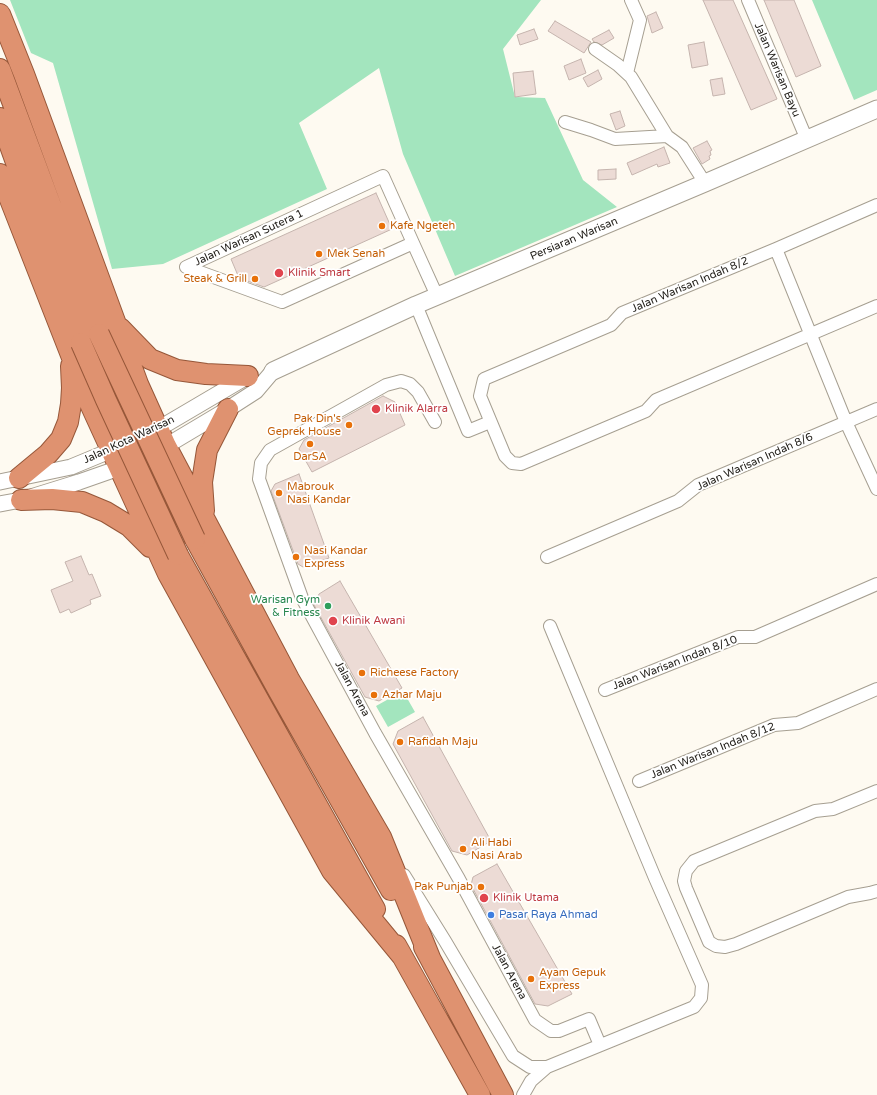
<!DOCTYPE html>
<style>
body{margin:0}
canvas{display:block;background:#fefaf1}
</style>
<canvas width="877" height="1095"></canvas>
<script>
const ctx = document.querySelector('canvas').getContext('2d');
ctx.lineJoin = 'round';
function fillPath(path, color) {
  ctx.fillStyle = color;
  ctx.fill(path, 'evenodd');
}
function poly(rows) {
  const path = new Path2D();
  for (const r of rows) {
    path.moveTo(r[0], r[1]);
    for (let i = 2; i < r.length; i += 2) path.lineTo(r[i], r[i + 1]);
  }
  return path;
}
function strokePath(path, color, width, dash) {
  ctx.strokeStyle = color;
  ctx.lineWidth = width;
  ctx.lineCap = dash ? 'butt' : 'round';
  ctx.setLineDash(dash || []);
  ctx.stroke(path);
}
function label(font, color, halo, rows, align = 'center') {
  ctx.font = font + ' "Varela Round",sans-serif';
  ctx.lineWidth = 3.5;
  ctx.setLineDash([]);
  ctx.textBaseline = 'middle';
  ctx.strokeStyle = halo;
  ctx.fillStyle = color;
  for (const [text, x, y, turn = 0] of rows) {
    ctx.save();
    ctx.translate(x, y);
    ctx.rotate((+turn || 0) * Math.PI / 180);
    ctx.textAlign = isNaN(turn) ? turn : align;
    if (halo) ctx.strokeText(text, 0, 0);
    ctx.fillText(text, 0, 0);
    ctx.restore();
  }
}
fillPath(poly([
 [10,0,541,0,503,49,515,97,545,98,583,180,617,207,455,276,403,154,379,68,299,123,327,189,163,264,112,269,53,63,31,53],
 [812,0,877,0,877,90,854,100],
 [403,691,415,712,388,727,376,706]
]), '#a3e5be');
const building = poly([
 [703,0,733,0,777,99,751,110,703,0],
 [764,0,794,0,821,66,796,77,764,0],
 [656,12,663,28,652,33,647,16,656,12],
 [555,21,591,42,584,53,548,31,555,21],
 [534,29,538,39,520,45,517,35,534,29],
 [609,30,614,38,602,45,594,42,592,39,609,30],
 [704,42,708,65,692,68,688,45,704,42],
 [581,59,586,73,569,80,564,66,581,59],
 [598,70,602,79,588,87,583,78,598,70],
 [533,71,536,94,515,97,513,73,533,71],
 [722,78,725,94,713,96,710,80,722,78],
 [620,111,625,126,616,130,610,114,620,111],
 [707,141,712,150,710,151,711,155,709,156,710,159,702,164,693,148,707,141],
 [664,147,670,163,658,167,657,164,632,175,627,163,664,147],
 [616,169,616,179,598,180,598,170,616,169],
 [376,193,392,229,264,287,239,278,231,259,376,193],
 [383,396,395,402,405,425,312,472,299,449,304,440,383,396],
 [299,474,329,558,303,567,298,564,271,491,275,484,299,474],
 [81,556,89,575,92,574,101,596,90,600,91,604,71,613,69,609,60,613,51,590,73,581,65,562,81,556],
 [340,581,402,688,379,701,365,697,314,605,319,594,340,581],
 [423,717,491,841,467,855,452,851,393,744,398,731,423,717],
 [497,864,572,994,548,1006,535,1004,471,885,473,877,497,864]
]);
fillPath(building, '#ecdbd5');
strokePath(building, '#c5b4ae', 1);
const minor = poly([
 [748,0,807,140],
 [595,49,618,65,631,77,667,136],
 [627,73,640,20,631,0],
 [565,122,591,130,615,139,667,136,682,147,705,183],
 [877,205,776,249,622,313,611,325,484,379,480,396,505,456,512,463,521,464,646,411,656,400,877,306],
 [413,243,282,302,186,267,383,176,413,243,437,296],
 [776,249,846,422,877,489],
 [416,305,468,431,490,422],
 [435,422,418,392,410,384,401,381,386,385,270,450,261,463,259,479,302,598,375,733,459,879,535,1020,551,1031,559,1031,589,1019,600,1045],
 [547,557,678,501,698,485,877,409],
 [605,690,738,637,755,637,877,584],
 [639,781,774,725,798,723,877,689],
 [877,791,833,809,815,811,694,861,686,871,684,881,686,888,709,942,716,946,725,947,736,944,848,897,870,893,877,891],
 [404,875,445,941,513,1056,530,1067,547,1067],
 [523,1095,531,1081,547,1067,694,1007,701,998,702,985,655,878,550,626]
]);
const tertiary = poly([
 [0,482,71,467,112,450,158,429,248,376],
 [0,504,21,500,79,482,119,468,166,446,228,409,256,391,273,371]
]);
const secondary = poly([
 [273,371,416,305,705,183,877,109]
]);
const trunk = poly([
 [0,14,24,74,138,384,166,446,289,679,381,837,430,958],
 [0,69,99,334],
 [0,118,81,343],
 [0,174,91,406,168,574,332,871,402,956],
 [120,328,150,359,177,370,206,374,248,376],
 [19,478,48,454,61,439,68,422,71,404,72,388,71,366],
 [21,500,52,499,82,502,106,512,129,526,150,547],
 [204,511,202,482,207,450,228,409],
 [195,539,278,690,391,890],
 [178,555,375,909],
 [396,945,480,1095],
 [424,947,503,1095]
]);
strokePath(minor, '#a69f91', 14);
strokePath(tertiary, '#a69f91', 17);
strokePath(secondary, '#a69f91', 19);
strokePath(trunk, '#965739', 22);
strokePath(minor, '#fff', 12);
strokePath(tertiary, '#fff', 15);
strokePath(secondary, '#fff', 17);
strokePath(trunk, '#df9270', 20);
const trunkBridge = poly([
 [99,334,195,539],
 [81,343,106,400,178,555]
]);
strokePath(trunkBridge, '#965739', 22, []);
strokePath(trunkBridge, '#df9270', 20);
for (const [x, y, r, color] of [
 [382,226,4,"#e8710a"],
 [319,254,4,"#e8710a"],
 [279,273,5,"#e0444e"],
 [255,279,4,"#e8710a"],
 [376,409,5,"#e0444e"],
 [349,425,4,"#e8710a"],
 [310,444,4,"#e8710a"],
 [279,493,4,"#e8710a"],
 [296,557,4,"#e8710a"],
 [328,606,4,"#2e9e5b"],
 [333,621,5,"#e0444e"],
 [362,673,4,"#e8710a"],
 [374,695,4,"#e8710a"],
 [400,742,4,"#e8710a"],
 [463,849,4,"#e8710a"],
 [481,887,4,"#e8710a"],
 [484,898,5,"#e0444e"],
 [491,915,4,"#3f7fe0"],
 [531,979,4,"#e8710a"]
]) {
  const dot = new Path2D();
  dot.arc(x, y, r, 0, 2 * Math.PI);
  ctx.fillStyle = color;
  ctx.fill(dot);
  strokePath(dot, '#fff', 1.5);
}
label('11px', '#1e1b16', '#fff', [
 ["Jalan Warisan Bayu",777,70,67],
 ["Jalan Warisan Sutera 1",249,238,-25],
 ["Persiaran Warisan",574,239,-23],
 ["Jalan Warisan Indah 8/2",690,285,-23],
 ["Jalan Kota Warisan",129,440,-25],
 ["Jalan Warisan Indah 8/6",755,462,-24],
 ["Jalan Warisan Indah 8/10",675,663,-21],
 ["Jalan Arena",352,689,62],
 ["Jalan Warisan Indah 8/12",713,751,-22],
 ["Jalan Arena",509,972,62]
]);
label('11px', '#c56008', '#fff', [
 ["Kafe Ngeteh",390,226],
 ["Mek Senah",327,254],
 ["Steak & Grill",247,279,"right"],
 ["Pak Din's",341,419,"right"],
 ["Geprek House",341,432,"right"],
 ["DarSA",310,457,"center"],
 ["Mabrouk",287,487],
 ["Nasi Kandar",287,500],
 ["Nasi Kandar",304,551],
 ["Express",304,564],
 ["Richeese Factory",370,673],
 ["Azhar Maju",382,695],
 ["Rafidah Maju",408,742],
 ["Ali Habi",471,843],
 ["Nasi Arab",471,856],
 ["Pak Punjab",473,887,"right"],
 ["Ayam Gepuk",539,973],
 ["Express",539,986]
], 'left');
label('11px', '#be3a42', '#fff', [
 ["Klinik Smart",288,273],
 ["Klinik Alarra",385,409],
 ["Klinik Awani",342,621],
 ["Klinik Utama",493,898]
], 'left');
label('11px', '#27864d', '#fff', [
 ["Warisan Gym",320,600],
 ["& Fitness",320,613]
], 'right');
label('11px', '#366cbe', '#fff', [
 ["Pasar Raya Ahmad",499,915]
], 'left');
</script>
